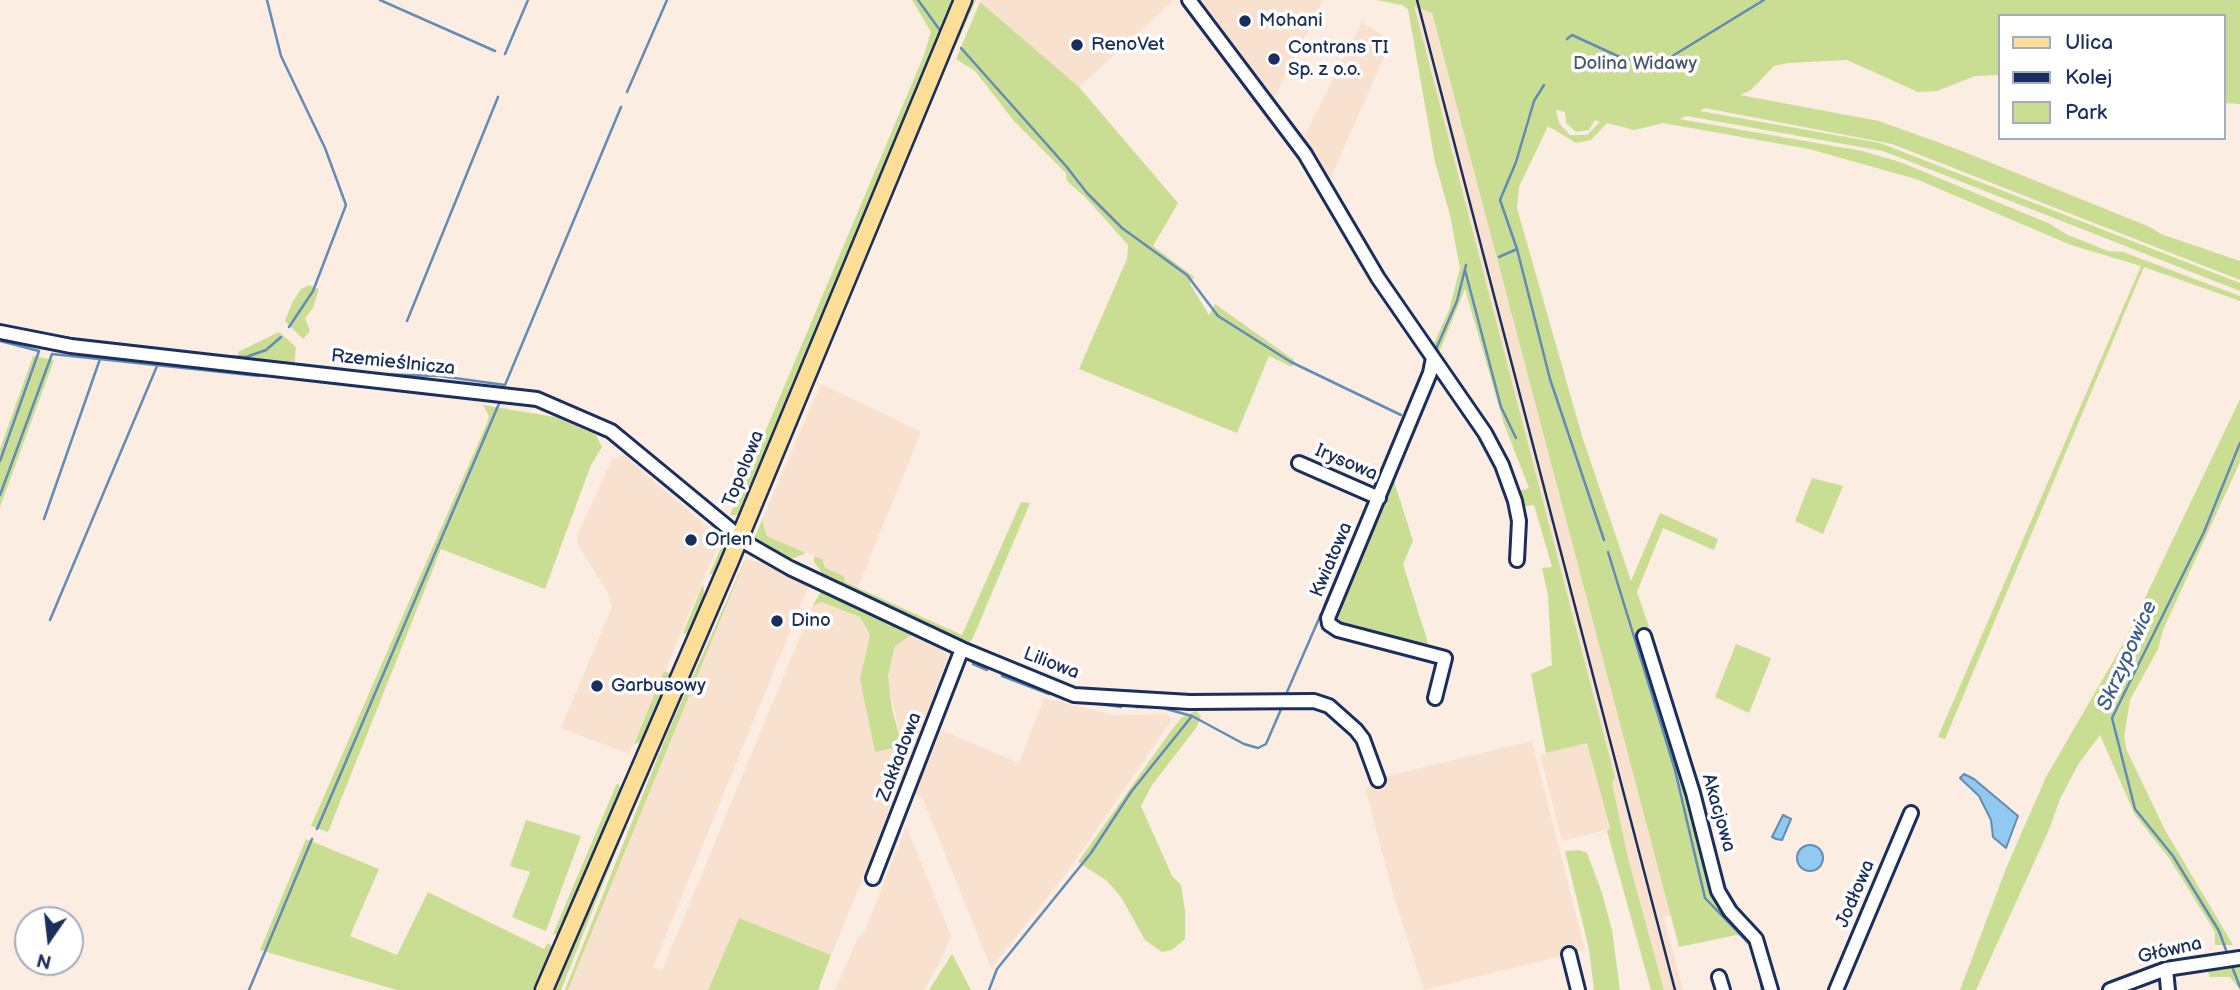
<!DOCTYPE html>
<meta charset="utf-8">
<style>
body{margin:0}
#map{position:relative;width:2240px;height:990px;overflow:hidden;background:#fbede2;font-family:"Balsamiq Sans",sans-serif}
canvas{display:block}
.legend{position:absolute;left:1998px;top:14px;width:228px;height:126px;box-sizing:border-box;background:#fff;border:2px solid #a4acbf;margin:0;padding:9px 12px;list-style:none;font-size:21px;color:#1b2f5e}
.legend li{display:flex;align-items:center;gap:14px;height:35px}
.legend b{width:35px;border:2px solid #a4acbf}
.north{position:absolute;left:14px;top:906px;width:70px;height:70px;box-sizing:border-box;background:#fff;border:2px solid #a4acbf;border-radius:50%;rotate:194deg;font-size:19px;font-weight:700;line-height:28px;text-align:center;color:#1b2f5e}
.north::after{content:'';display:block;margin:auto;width:24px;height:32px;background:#1b2f5e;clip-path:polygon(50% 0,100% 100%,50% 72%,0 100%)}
</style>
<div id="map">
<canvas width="2240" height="990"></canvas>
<ul class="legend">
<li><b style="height:9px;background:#fcde96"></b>Ulica</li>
<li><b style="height:9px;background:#1b2f5e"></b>Kolej</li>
<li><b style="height:19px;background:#cade93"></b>Park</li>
</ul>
<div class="north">N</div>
</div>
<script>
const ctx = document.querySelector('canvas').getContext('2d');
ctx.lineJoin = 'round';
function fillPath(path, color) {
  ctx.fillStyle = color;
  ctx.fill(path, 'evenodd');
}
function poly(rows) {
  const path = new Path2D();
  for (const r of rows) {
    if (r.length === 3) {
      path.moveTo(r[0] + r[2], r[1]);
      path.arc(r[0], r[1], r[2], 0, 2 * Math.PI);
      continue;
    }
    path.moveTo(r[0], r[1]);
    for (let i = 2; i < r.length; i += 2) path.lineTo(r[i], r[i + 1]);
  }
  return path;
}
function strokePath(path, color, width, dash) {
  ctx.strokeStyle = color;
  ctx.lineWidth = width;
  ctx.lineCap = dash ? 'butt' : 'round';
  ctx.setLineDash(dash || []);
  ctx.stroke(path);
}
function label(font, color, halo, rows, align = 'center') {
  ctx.font = font + ' "Balsamiq Sans",sans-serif';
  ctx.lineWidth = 7;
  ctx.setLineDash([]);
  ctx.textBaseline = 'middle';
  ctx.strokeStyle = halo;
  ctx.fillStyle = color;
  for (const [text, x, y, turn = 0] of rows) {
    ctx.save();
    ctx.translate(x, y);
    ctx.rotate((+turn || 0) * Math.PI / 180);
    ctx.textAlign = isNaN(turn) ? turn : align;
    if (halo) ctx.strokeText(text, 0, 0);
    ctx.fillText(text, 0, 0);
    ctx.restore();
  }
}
fillPath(poly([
 [981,0,1174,0,1079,87,980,2],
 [1196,0,1323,0,1274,98],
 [1412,0,1428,0,1671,915,1664,918,1683,990,1664,990,1628,858,1612,783,1615,778],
 [1362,22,1391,41,1327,186,1301,143],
 [821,384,921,432,857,589,845,582,844,576,825,568,822,559,767,536,762,520],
 [624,455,721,539,629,754,561,728,612,607,608,593,577,543,577,536,612,459],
 [745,560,764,563,809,585,653,967,662,970,813,605,822,601,860,617,870,635,860,679,902,746,888,680,895,646,908,634,938,647,948,657,879,840,831,955,739,918,708,990,568,990],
 [1044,698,1113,715,1167,714,1172,720,1068,871,991,968,922,797,915,794,941,730,1019,763],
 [1532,741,1585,950,1424,990,1394,897,1366,791,1371,780],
 [1587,742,1610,829,1562,841,1540,755],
 [906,826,951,936,938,966,924,990,835,990,858,938,865,931]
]), '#f8e1ce');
fillPath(poly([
 [912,0,958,0,741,515,730,515,924,55,931,32],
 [968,0,976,0,954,50,950,48],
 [1376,0,2240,0,2240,104,2224,103,2224,16,2000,16,2000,75,1975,76,1937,91,1918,92,1847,60,1788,63,1774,66,1751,90,1740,95,1879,121,1962,151,2150,227,2161,234,2240,261,2240,280,1892,144,1705,108,1700,111,1880,143,2240,283,2240,291,1883,151,1687,116,1679,119,1862,151,1900,162,2048,223,2068,235,2108,251,2123,252,2240,296,2240,301,2144,267,1945,739,1938,737,2141,266,2071,245,1916,179,1809,149,1663,123,1634,130,1607,123,1591,140,1576,143,1548,126,1519,187,1517,208,1582,436,1631,581,1660,513,1718,539,1714,550,1663,528,1637,592,1649,627,1640,631,1717,902,1746,933,1679,947,1432,13,1414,6,1615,778,1612,783,1628,858,1664,990,1651,990,1607,831,1610,828,1587,743,1546,753,1531,674,1552,665,1548,595,1542,568,1552,567,1534,505,1520,507,1517,492,1529,488,1504,424,1465,289,1438,355,1432,348,1449,310,1460,268,1450,215,1435,162,1408,9,1402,5],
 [1556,110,1565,112,1566,123,1576,132,1589,130,1595,120,1600,122,1587,135,1570,135,1559,123],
 [980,2,1079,87,1178,203,1153,246,1194,277,1190,284,1209,315,1215,304,1294,360,1292,367,1269,356,1237,433,1079,369,1127,259,1128,245,1087,199,1067,181,1066,173,1014,121,975,71,956,59],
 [946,55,951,57,834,336,830,333],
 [309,285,319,289,313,308,305,318,310,331,303,339,285,321,292,303,301,289],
 [279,332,296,347,294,367,240,363,238,352],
 [827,340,832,342,750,535,750,531],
 [33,356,54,360,0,507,0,449],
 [2240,399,2240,462,2163,630,2158,649,2130,700,2124,737,2127,751,2165,830,2233,945,2215,945,2215,932,2169,858,2135,815,2100,735,2079,763,2060,799,2048,832,1976,990,1960,990,2007,866,2046,777,2123,644],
 [483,405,555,417,596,435,602,447,591,465,545,589,441,549,328,832,311,826,487,423,489,416],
 [1393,478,1413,541,1403,564,1430,649,1338,620,1339,611],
 [1812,478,1843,486,1823,534,1795,521],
 [1021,502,1030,503,972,640,966,645,827,580,814,562,814,556,822,559,825,568,844,576,845,582,962,635],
 [762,520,767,536,806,553,794,558,784,558,753,541],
 [727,534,728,545,717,572,709,575],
 [748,553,568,990,565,990,667,734],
 [703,584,705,599,688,634,683,633],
 [823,588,910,628,911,635,895,646,888,676,892,709,902,746,875,752,860,679,870,635,860,617,822,602,813,605],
 [1736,644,1771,658,1749,713,1715,697],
 [664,671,674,675,644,741,634,744],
 [1196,711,1201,716,1196,728,1152,785,1141,806,1172,876,1181,885,1185,911,1185,939,1172,950,1162,952,1145,940,1121,897,1107,881,1078,862,1168,735,1182,717],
 [650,765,561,990,550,990],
 [617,783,623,790,560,936,553,934],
 [526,820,581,836,546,931,512,917,530,872,510,866],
 [306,839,379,869,350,936,397,955,428,892,544,949,548,943,551,945,554,952,539,990,397,990,260,950],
 [1580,850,1587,853,1602,893,1612,930,1620,990,1594,990,1589,949,1565,851],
 [739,918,831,955,818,990,708,990],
 [952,954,971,990,929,990],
 [2240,963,2240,990,2230,977,2210,977,2207,969]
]), '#cade93');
const water = poly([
 [1964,774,1974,779,2018,816,2006,848,1993,837,1991,820,1979,796,1960,778,1964,774],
 [1783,815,1791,819,1782,840,1776,839,1772,837,1783,815],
 [1810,858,13]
]);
fillPath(water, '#92c9f0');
strokePath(water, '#628bb6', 2);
strokePath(poly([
 [267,0,281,56,325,148,346,205,313,291,289,327],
 [380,0,495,51],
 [918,0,942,33],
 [1567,39,1572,35,1622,58,1656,66,1764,0],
 [961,48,1066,166,1087,193,1122,228,1187,275,1218,316,1291,362,1401,415],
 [505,54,528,0],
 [1544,85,1534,101,1516,162,1500,200,1517,249,1550,379,1604,540],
 [627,92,667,0],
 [1499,257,1517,249],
 [1465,270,1501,407,1516,438],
 [407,321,498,97],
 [7,327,97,343],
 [0,341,39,351,0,461],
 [1436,349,1457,301,1466,265],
 [217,356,246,357,266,350,281,337],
 [260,361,293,365],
 [308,367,328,369],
 [373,374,440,376,505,385,621,107],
 [0,495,52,354,259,376],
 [44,519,100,359],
 [1608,552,1675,770,1705,898,1754,949],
 [1344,559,1359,526],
 [1324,607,1341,567],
 [50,620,157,366],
 [973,664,987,670],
 [1002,676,1049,694],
 [1287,692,1321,614],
 [1063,699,1121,707],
 [1136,707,1159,707,1192,716],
 [317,829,501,399],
 [2226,950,2219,931,2173,856,2135,809,2112,718,2204,532,2240,443],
 [2231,964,2240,987],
 [1758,966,1762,990],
 [249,990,312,839],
 [989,990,997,969,1091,853,1131,792,1192,716,1244,744,1258,748,1266,744,1282,707]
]), '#628bb6', 2.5);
const minor = poly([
 [1189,0,1305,154,1378,278,1485,433,1502,465,1515,501,1519,521,1517,560],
 [0,332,71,346,537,399,611,431,748,544,790,568,962,649,1074,695,1190,702,1314,701,1329,706,1356,730,1363,739,1378,780],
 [1433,358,1430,373,1328,618,1329,624,1338,630,1445,658,1435,698],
 [1299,463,1379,498],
 [1644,636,1693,793,1718,891,1730,911,1756,939,1771,990],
 [873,878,962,649],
 [1569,954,1578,990],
 [2166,969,2168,990],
 [1719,977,1723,990],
 [1836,990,1911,813],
 [2110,990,2166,969,2240,958]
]);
const major = poly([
 [544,990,729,563,963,0]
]);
strokePath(minor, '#1b2f5e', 18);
strokePath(major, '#1b2f5e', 21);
strokePath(minor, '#fff', 12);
strokePath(major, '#fcde96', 16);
strokePath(poly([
 [1417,0,1675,990]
]), '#1b2f5e', 2.5);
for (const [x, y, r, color] of [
 [1245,21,7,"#1b2f5e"],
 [1077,45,7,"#1b2f5e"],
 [1274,59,7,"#1b2f5e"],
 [691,540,7,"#1b2f5e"],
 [777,621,7,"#1b2f5e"],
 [597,686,7,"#1b2f5e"]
]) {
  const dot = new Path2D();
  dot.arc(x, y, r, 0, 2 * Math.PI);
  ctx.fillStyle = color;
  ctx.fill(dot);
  strokePath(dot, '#fff', 2.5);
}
label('19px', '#1b2f5e', '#fff', [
 ["Mohani",1259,21],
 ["RenoVet",1091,45],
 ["Contrans TI",1288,48],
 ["Sp. z o.o.",1288,70],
 ["Orlen",705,540],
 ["Dino",791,621],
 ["Garbusowy",611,686]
], 'left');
label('19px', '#475b6b', '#fff', [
 ["Dolina Widawy",1635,64]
]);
label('19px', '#1b2f5e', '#fff', [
 ["Rzemieślnicza",393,363,6],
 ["Irysowa",1346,463,23],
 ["Topolowa",744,469,-68],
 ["Kwiatowa",1332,560,-67],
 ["Liliowa",1051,664,21],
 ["Zakładowa",900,757,-69],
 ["Akacjowa",1718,813,74],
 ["Jodłowa",1856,894,-67],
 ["Główna",2170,951,-13]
]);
label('italic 21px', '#3f5d8a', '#fff', [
 ["Skrzypowice",2128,656,-66]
]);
</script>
